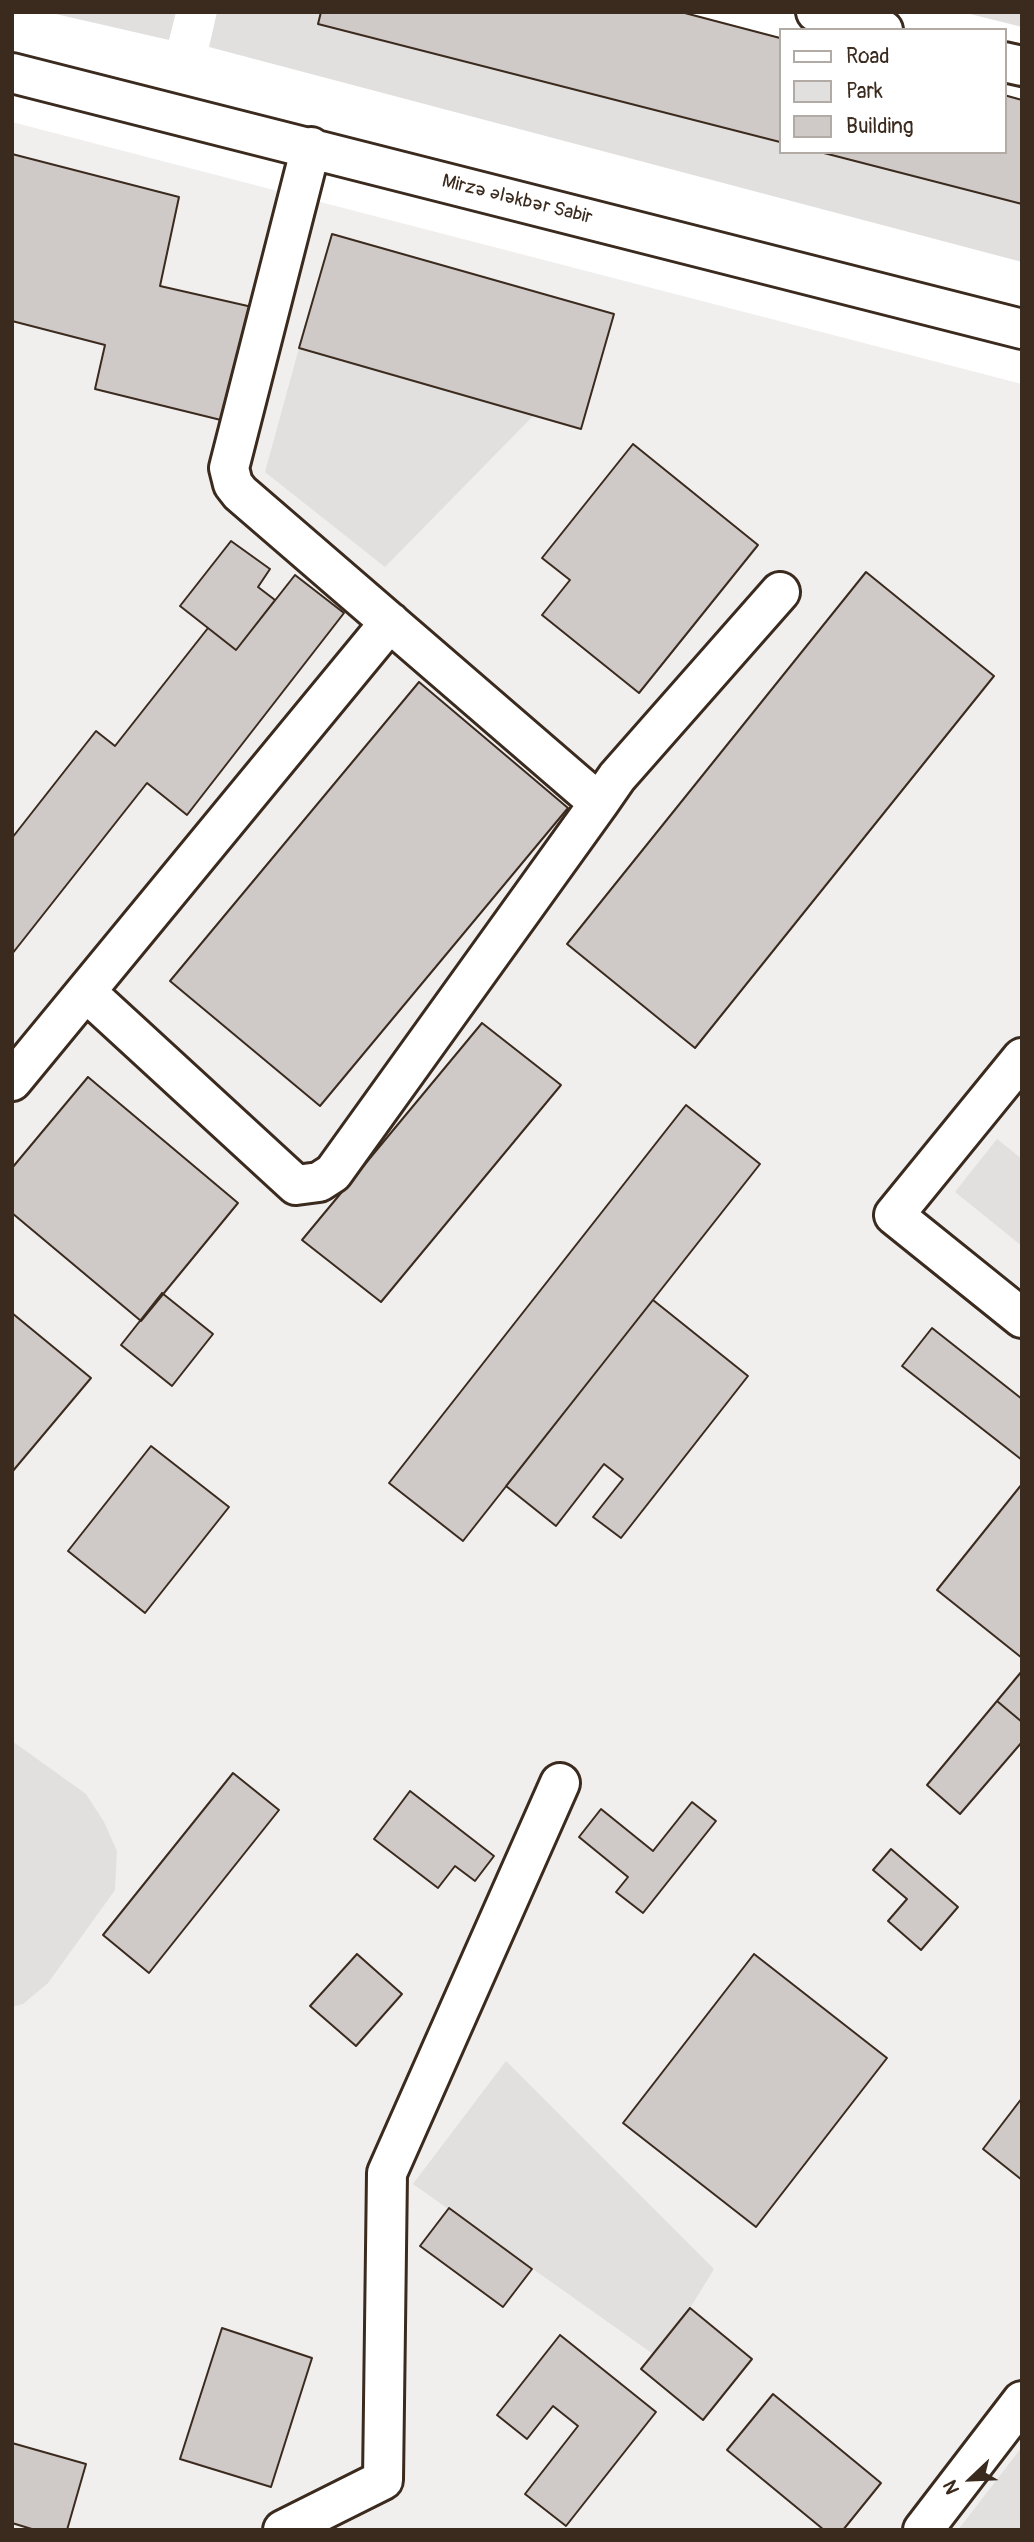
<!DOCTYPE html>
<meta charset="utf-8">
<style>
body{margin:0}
#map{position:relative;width:1034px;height:2542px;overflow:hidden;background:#fff;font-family:Pangolin,sans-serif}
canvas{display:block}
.frame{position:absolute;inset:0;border:14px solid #3b2a1e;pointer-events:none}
.legend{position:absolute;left:779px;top:28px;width:228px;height:126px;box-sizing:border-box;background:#fff;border:2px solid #b1aaa5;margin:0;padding:9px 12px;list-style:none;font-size:21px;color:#3b2a1e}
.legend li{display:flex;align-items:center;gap:14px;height:35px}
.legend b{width:35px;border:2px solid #b1aaa5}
.north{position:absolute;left:936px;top:2444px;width:70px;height:70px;-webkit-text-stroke:5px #fff;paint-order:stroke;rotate:247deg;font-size:19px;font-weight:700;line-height:28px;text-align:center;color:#3b2a1e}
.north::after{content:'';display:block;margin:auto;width:24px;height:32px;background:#3b2a1e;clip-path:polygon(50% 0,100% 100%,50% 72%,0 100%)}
</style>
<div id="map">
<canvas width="1034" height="2542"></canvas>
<div class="frame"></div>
<ul class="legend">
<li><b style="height:9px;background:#fff"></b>Road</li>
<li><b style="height:19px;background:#e2e0de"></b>Park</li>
<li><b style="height:19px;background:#cfcac7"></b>Building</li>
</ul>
<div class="north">N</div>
</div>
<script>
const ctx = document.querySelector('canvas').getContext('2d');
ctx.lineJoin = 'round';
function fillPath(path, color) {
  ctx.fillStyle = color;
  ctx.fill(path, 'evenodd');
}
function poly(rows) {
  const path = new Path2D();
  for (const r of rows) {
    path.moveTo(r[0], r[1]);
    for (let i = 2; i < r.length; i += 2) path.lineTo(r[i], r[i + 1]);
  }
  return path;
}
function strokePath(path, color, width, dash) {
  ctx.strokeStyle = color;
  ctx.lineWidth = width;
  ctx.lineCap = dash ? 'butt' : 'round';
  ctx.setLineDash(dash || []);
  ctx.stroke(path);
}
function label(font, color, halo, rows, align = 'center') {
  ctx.font = font + ' Pangolin,sans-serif';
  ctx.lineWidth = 5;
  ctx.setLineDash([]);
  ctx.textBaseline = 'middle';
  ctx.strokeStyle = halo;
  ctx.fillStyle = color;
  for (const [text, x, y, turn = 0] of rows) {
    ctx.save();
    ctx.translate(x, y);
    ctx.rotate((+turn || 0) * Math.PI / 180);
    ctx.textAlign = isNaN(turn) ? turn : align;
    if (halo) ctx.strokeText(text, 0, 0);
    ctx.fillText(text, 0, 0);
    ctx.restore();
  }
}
fillPath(poly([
 [12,122,1022,384,1022,2530,12,2530]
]), '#f1efee');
fillPath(poly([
 [47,12,176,12,169,40],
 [217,12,321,12,319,24,780,142,780,152,820,152,1022,204,1022,262,209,47],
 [962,12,1022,12,1022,27],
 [299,348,534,415,385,567,265,472],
 [997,1139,1022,1159,1022,1246,955,1192],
 [12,1741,86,1794,104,1822,117,1851,115,1890,48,1983,23,2004,12,2007],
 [506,2061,714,2269,690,2308,653,2354,413,2184],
 [1022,2447,1022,2530,958,2530]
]), '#e2e0de');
const building = poly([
 [321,12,681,12,780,38,780,142,318,24,321,12],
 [1004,95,1022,100,1022,204,820,152,1004,152,1004,95],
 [12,154,179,197,160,286,261,309,233,423,95,389,105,345,12,321,12,154],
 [332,234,614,314,581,429,299,348,332,234],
 [633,444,758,545,639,693,542,615,570,580,542,558,633,444],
 [231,541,270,569,258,587,275,600,236,650,180,606,231,541],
 [866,572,994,676,695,1048,567,944,866,572],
 [295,575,344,613,187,815,147,783,12,954,12,838,96,731,115,746,208,628,236,650,295,575],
 [419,682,568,808,320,1106,170,981,419,682],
 [482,1023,561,1085,381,1302,302,1240,482,1023],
 [88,1077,238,1203,141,1321,12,1213,12,1168,88,1077],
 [686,1105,760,1164,463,1541,389,1483,686,1105],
 [162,1293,213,1334,172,1386,121,1345,162,1293],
 [653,1300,748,1376,621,1538,593,1517,623,1479,604,1464,556,1526,506,1486,653,1300],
 [12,1313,91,1378,12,1472,12,1313],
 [932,1328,1022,1399,1022,1460,902,1366,932,1328],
 [151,1446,229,1507,145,1613,68,1551,151,1446],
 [1022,1484,1022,1658,937,1590,1022,1484],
 [1022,1671,1022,1722,997,1701,1022,1671],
 [997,1701,1022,1722,1022,1742,960,1814,927,1785,997,1701],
 [233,1773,279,1810,149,1973,103,1935,233,1773],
 [410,1791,494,1856,475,1881,455,1866,438,1888,374,1839,410,1791],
 [692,1802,716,1821,643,1913,616,1892,628,1877,579,1837,601,1809,653,1851,692,1802],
 [891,1849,958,1907,921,1950,888,1921,907,1899,873,1870,891,1849],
 [357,1954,402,1994,356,2046,310,2006,357,1954],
 [754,1954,887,2058,756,2227,623,2123,754,1954],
 [1022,2098,1022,2180,983,2149,1022,2098],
 [449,2208,532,2269,503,2307,420,2246,449,2208],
 [690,2308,752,2359,703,2420,641,2369,690,2308],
 [222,2328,312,2358,271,2487,180,2459,222,2328],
 [560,2335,656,2412,566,2526,525,2494,578,2426,553,2406,527,2439,497,2415,560,2335],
 [773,2394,881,2483,843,2530,824,2530,727,2450,773,2394],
 [12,2443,86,2464,67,2530,35,2530,12,2523,12,2443]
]);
fillPath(building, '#cfcac7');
strokePath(building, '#3b2a1e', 2);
const minor = poly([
 [816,12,883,30],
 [1004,62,1022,66],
 [12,73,1022,329],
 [311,147,229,468,233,484,240,493,599,803,617,777,780,592],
 [86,992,296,1185,319,1182,333,1173,599,803],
 [1022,1058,894,1215,1022,1318],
 [12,1081,390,622],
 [283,2530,383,2480,387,2173,560,1783],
 [923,2530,1022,2401]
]);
strokePath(minor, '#3b2a1e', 44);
strokePath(minor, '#fff', 38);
label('19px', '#3b2a1e', '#fff', [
 ["Mirzə Ələkbər Sabir",517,200,14]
]);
</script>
